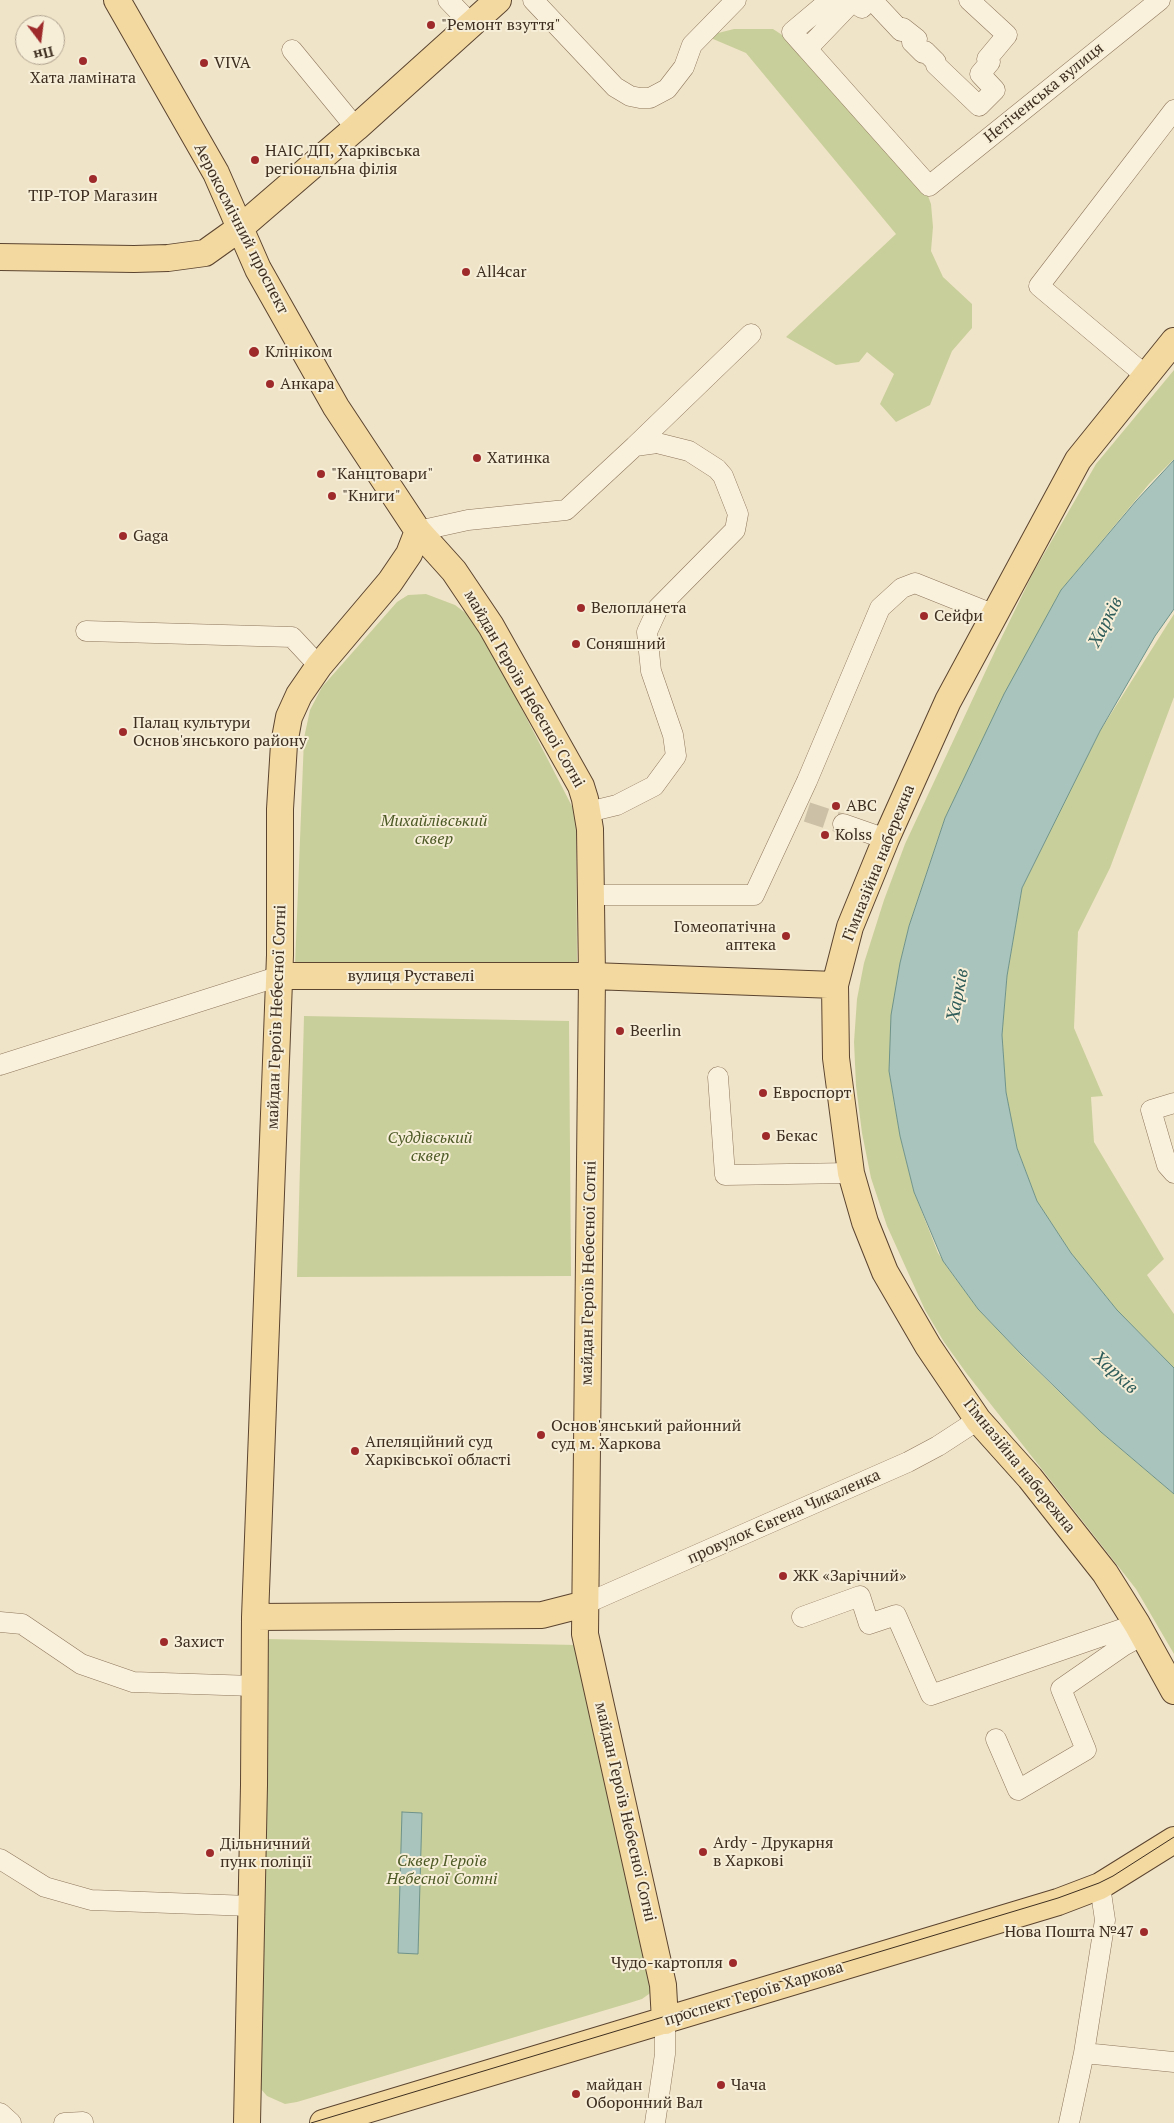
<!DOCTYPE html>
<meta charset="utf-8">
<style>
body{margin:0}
#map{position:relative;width:1174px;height:2123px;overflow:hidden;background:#f0e4c8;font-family:"PT Serif",serif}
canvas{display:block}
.north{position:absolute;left:15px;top:15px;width:50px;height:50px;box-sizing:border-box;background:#f7eed8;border:1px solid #ada18e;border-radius:50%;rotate:165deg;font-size:14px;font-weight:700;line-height:20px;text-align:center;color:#3d2e20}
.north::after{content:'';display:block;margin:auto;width:18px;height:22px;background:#9e2a2b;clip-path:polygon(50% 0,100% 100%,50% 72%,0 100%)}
</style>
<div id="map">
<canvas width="1174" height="2123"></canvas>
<div class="north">Пн</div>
</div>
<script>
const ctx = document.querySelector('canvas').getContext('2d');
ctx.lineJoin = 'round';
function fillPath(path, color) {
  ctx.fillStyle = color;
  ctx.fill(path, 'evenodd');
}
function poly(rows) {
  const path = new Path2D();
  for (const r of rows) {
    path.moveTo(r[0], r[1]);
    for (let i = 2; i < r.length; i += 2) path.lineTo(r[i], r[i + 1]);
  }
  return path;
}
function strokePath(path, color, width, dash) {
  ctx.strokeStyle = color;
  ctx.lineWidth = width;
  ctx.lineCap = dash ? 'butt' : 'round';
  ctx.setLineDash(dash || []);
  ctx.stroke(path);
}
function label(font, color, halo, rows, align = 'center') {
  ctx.font = font + ' "PT Serif",serif';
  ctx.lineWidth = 4;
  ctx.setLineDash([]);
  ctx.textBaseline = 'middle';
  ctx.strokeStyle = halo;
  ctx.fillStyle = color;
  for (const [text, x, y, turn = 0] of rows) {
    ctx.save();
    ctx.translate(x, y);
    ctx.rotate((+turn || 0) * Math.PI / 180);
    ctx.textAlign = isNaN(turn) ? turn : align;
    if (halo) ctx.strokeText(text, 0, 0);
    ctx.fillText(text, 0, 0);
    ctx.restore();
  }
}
fillPath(poly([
 [734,29,773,29,793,42,925,188,931,204,933,227,931,251,943,277,972,304,972,328,952,351,930,405,896,422,880,404,894,374,867,352,859,362,836,365,786,337,896,234,746,53,706,36],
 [1174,370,1174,459,1149,484,1061,590,945,818,909,926,900,963,889,1071,900,1136,914,1192,938,1253,947,1267,978,1309,1026,1360,1103,1434,1174,1494,1174,1654,1136,1589,967,1374,944,1342,925,1310,887,1226,871,1178,862,1133,856,1086,854,1042,857,999,864,963,884,900,905,844,996,649,1033,573,1096,464],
 [426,594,455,605,467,614,482,632,576,814,577,963,295,966,304,738,310,710,322,687,397,602,408,595],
 [1174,614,1174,697,1110,868,1078,932,1074,1028,1103,1096,1091,1097,1094,1142,1164,1259,1147,1275,1174,1314,1174,1368,1117,1310,1071,1253,1037,1201,1017,1148,1006,1093,1002,1035,1007,976,1022,888,1100,731],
 [304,1016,569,1021,571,1276,297,1277],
 [267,1639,578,1645,652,1978,651,1992,649,1994,642,1999,626,2004,297,2102,285,2104,267,2096,260,2088]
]), '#c9cf9b');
const water = poly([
 [1174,460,1174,609,1155,636,1100,731,1022,888,1007,976,1002,1035,1006,1092,1017,1148,1037,1201,1071,1253,1117,1310,1174,1368,1174,1494,1101,1432,1021,1354,978,1309,943,1261,914,1192,900,1136,889,1071,891,1015,900,963,909,926,945,818,1004,694,1061,590,1136,501,1174,460],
 [402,1812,422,1813,418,1954,398,1953,402,1812]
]);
fillPath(water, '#a9c4bc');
strokePath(water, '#6f938a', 1);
strokePath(poly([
 [807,812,843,824]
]), '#ccc0a6', 20, [20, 10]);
const minor = poly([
 [448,0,471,24],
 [533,0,615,87,630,96,640,98,650,98,667,89,684,67,692,45,736,0],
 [830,0,792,32,807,49,853,1,862,8,869,0],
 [872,0,901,31,903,28,917,39,912,42,923,53,925,51,936,62,936,65,979,106,995,90,980,74,990,62,987,59,1007,35,969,0],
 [792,32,929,186,1160,0],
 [292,50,356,128],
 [1145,375,1039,286,1174,110],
 [635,446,751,334],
 [418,531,468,520,566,510,635,446,657,443,689,451,717,469,723,476,738,514,735,530,658,608,647,632,651,671,673,735,676,756,654,786,617,805,588,812],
 [86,631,292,637,319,666],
 [843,824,886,839],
 [591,895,754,895,807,781,880,608,902,588,915,583,995,615],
 [0,1065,280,976],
 [718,1077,725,1175,851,1173],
 [1174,1103,1151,1110,1167,1165,1174,1173],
 [585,1604,908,1462,938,1446,978,1420],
 [802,1617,860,1596,869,1624,896,1615,931,1695,1137,1624],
 [0,1622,22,1624,81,1664,133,1682,254,1686],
 [996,1739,1018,1790,1086,1750,1061,1689,1123,1646,1143,1635],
 [0,1859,45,1887,91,1900,250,1906],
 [1084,2053,1174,2062],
 [0,2113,11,2123],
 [64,2123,83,2122],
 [655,2123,665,2054,665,2021],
 [1069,2123,1084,2053,1105,1920,1100,1886]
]);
const major = poly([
 [117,0,216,173,258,269,336,407,418,531,454,571,491,626,581,786,585,799,590,829,592,976,585,1634,663,1985,665,2021],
 [0,257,134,259,168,258,205,253,240,228,356,128,498,0],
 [1174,341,1078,460,948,701,886,839,850,927,835,985,836,1058,851,1173,865,1222,885,1272,928,1346,978,1420,1030,1478,1105,1573,1137,1624,1174,1691],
 [280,976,592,976,835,985],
 [255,1617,542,1615,585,1604],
 [247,2123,254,1785,255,1617,280,955,280,809,284,744,289,717,299,695,319,666,390,582,409,554,418,531],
 [323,2123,1058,1902,1100,1886,1174,1840]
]);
strokePath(minor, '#8d765c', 21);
strokePath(major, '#5b4430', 28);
strokePath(minor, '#faf1dc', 20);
strokePath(major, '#f3d9a0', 26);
strokePath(poly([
 [311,2123,1058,1898,1099,1883,1113,1876,1174,1837]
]), '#3d2e20', 1);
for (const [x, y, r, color] of [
 [431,25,5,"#9e2a2b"],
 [83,61,5,"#9e2a2b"],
 [204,63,5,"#9e2a2b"],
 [255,160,5,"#9e2a2b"],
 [93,179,5,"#9e2a2b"],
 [466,272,5,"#9e2a2b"],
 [254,352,6,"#9e2a2b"],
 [270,384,5,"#9e2a2b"],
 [477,458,5,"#9e2a2b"],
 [321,474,5,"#9e2a2b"],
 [332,496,5,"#9e2a2b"],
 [123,536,5,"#9e2a2b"],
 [581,608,5,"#9e2a2b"],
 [924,616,5,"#9e2a2b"],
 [576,644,5,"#9e2a2b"],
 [123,732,5,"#9e2a2b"],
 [836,806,5,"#9e2a2b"],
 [825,835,5,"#9e2a2b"],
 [786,936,5,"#9e2a2b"],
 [620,1031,5,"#9e2a2b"],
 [763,1093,5,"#9e2a2b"],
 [766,1136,5,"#9e2a2b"],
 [541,1435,5,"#9e2a2b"],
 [355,1451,5,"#9e2a2b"],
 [783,1576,5,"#9e2a2b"],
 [164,1642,5,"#9e2a2b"],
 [703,1852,5,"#9e2a2b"],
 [210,1853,5,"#9e2a2b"],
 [1144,1932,5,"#9e2a2b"],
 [733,1963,5,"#9e2a2b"],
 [721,2085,5,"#9e2a2b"],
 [576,2094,5,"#9e2a2b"]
]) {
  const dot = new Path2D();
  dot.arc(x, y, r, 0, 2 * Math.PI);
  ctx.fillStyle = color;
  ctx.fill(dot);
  strokePath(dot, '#f7eed8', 2);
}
label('16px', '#3d2e20', '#f7eed8', [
 ["\"Ремонт взуття\"",441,25],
 ["VIVA",214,63],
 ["Хата ламіната",83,78,"center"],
 ["НАІС ДП, Харківська",265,151],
 ["регіональна філія",265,169],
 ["TIP-TOP Магазин",93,196,"center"],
 ["All4car",476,272],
 ["Клініком",265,352],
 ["Анкара",280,384],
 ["Хатинка",487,458],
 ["\"Канцтовари\"",331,474],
 ["\"Книги\"",342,496],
 ["Gaga",133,536],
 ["Велопланета",591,608],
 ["Сейфи",934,616],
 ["Соняшний",586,644],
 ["Палац культури",133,723],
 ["Основ'янського району",133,741],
 ["ABC",846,806],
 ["Kolss",835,835],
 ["Гомеопатічна",776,927,"right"],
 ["аптека",776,945,"right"],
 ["Beеrlin",630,1031],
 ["Евроспорт",773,1093],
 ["Бекас",776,1136],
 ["Основ'янський районний",551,1426],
 ["суд м. Харкова",551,1444],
 ["Апеляційний суд",365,1442],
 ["Харківської області",365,1460],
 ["ЖК «Зарічний»",793,1576],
 ["Захист",174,1642],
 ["Ardy - Друкарня",713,1843],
 ["в Харкові",713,1861],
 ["Дільничний",220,1844],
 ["пунк поліції",220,1862],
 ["Нова Пошта №47",1134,1932,"right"],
 ["Чудо-картопля",723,1963,"right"],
 ["майдан",586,2085],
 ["Оборонний Вал",586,2103],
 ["Чача",731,2085]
], 'left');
label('16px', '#3d2e20', '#f7eed8', [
 ["Нетіченська вулиця",1044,93,-39],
 ["Аерокосмічний проспект",241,229,63],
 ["майдан Героїв Небесної Сотні",524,689,60],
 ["Гімназійна набережна",879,863,-68],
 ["вулиця Руставелі",411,976],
 ["майдан Героїв Небесної Сотні",277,1017,-88],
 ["майдан Героїв Небесної Сотні",589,1273,-89],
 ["Гімназійна набережна",1019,1466,51],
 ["провулок Євгена Чикаленка",784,1517,-24],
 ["майдан Героїв Небесної Сотні",625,1812,77],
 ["проспект Героїв Харкова",754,1994,-17]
]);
label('italic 16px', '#4d5a26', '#f7eed8', [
 ["Михайлівський",434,821],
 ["сквер",434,839],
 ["Суддівський",430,1138],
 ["сквер",430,1156],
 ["Сквер Героїв",442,1861],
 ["Небесної Сотні",442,1879]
]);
label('italic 18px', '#2f5d5a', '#f7eed8', [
 ["Харків",1106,622,-63],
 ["Харків",958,995,-79],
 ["Харків",1115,1373,42]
]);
</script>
